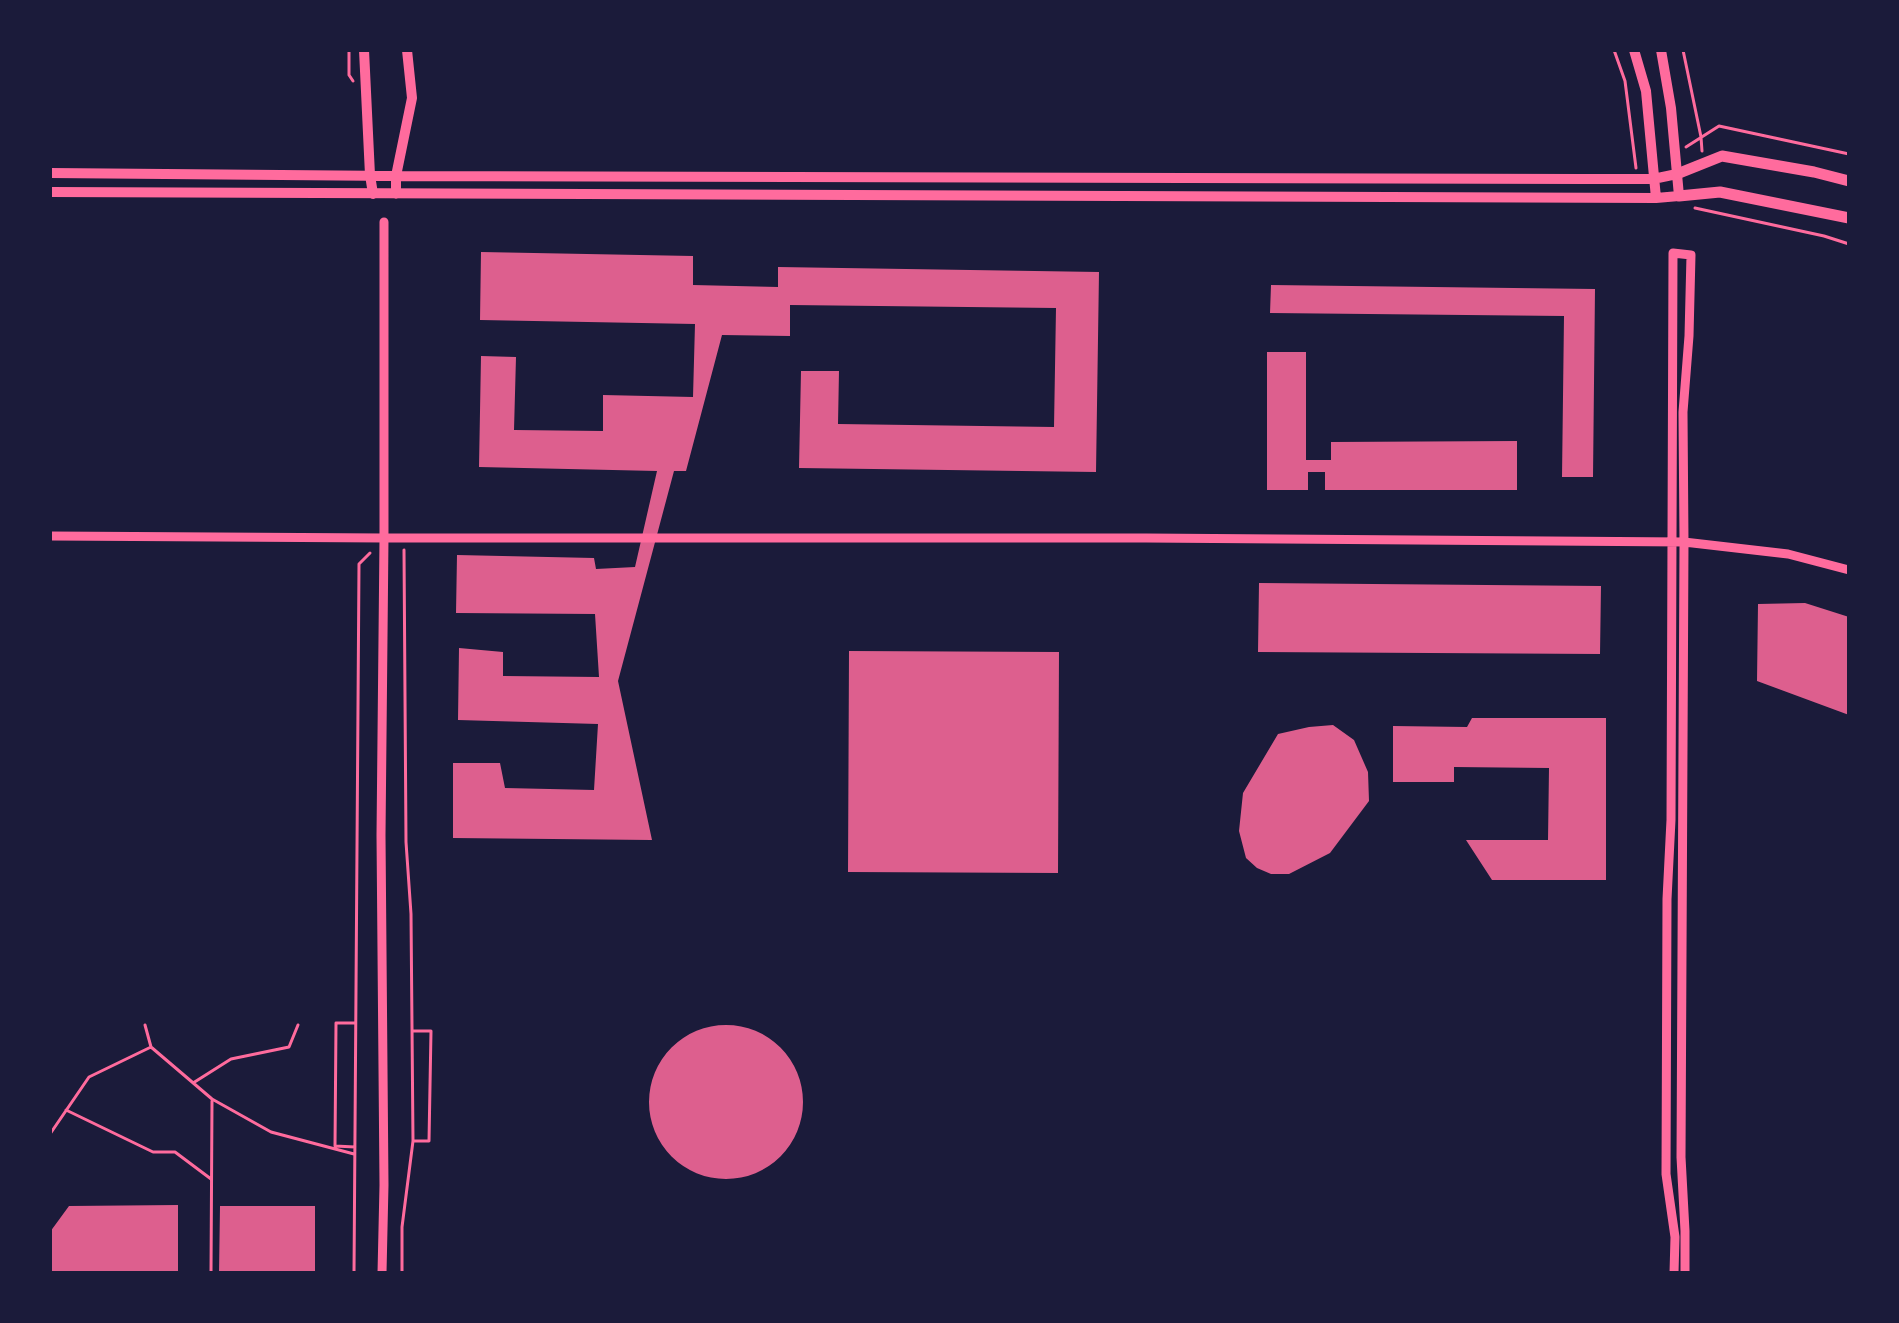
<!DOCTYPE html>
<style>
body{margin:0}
#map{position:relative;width:1899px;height:1323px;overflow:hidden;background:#1b1b3a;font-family:Commissioner,sans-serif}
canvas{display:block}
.frame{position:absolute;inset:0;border:52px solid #1b1b3a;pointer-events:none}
</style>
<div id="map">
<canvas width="1899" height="1323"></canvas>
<div class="frame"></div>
</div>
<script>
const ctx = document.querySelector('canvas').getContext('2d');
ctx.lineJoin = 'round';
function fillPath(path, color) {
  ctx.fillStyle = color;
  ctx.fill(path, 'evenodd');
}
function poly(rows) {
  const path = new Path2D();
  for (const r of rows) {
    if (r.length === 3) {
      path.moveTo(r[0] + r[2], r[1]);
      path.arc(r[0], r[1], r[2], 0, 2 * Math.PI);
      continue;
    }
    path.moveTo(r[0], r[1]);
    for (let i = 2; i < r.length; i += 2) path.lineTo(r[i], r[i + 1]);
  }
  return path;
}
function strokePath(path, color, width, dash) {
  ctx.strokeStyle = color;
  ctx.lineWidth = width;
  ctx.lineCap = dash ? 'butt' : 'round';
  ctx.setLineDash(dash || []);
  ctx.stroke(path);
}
fillPath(poly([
 [481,252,693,256,693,285,778,287,778,267,1099,272,1096,472,799,468,801,371,839,371,838,424,1054,427,1056,308,790,305,790,336,722,335,686,471,674,471,618,681,652,840,453,838,453,763,500,763,505,788,594,790,598,724,458,720,459,648,503,652,503,676,599,677,595,614,456,613,457,555,594,558,596,569,635,567,657,471,479,467,481,356,516,357,514,430,603,431,603,395,693,397,695,324,480,320],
 [1271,285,1595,289,1593,477,1562,477,1564,316,1270,313],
 [1267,352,1306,352,1306,460,1331,460,1331,442,1517,441,1517,490,1325,490,1325,472,1308,472,1308,490,1267,490],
 [1259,583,1601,586,1600,654,1258,652],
 [1805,603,1849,617,1849,715,1757,681,1758,604],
 [849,651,1059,652,1058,873,848,872],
 [1472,718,1606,718,1606,880,1492,880,1466,840,1548,840,1549,768,1454,767,1454,782,1393,782,1393,726,1467,727],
 [1333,725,1354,740,1368,772,1369,801,1330,853,1289,874,1271,874,1257,868,1246,858,1239,831,1243,793,1278,734,1309,727],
 [726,1102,77],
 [178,1205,178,1273,50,1273,50,1232,69,1206],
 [220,1206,315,1206,315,1273,219,1273]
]), '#dd5f8e');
strokePath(poly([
 [349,50,349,75,353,81],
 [1614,50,1625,81,1636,168],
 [1683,50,1701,137,1702,151],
 [1686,147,1719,126,1849,154],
 [1695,208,1824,236,1849,244],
 [354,1023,336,1023,335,1146,355,1147],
 [145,1025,151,1047,212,1099,271,1132,354,1154],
 [412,1031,431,1031,429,1141,414,1141],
 [193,1083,231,1059,289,1047,298,1025],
 [66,1110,153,1152,175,1152,211,1179],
 [50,1134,89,1077,151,1047],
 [211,1273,212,1101],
 [354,1273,359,564,370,553],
 [402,1273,402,1227,413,1141,411,914,406,842,404,550]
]), '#ff6b9d', 3);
strokePath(poly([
 [50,536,384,538,1146,538,1684,542,1788,554,1849,570],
 [382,1273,384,1185,381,835,384,538,384,222],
 [1674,1273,1675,1237,1666,1174,1667,899,1671,820,1673,253,1691,255,1689,336,1683,412,1684,542,1681,1157,1685,1231,1685,1273]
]), '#ff6b9d', 9);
strokePath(poly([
 [364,50,370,175,373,194],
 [1634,50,1646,91,1656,198],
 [50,173,396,176,1580,179,1653,179,1677,174],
 [50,192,1656,198,1679,196,1671,108,1661,50],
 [396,194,396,176,412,98,407,50]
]), '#ff6b9d', 10);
strokePath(poly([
 [1677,174,1722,156,1814,172,1849,181],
 [1679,196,1720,192,1849,218]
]), '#ff6b9d', 11);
</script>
